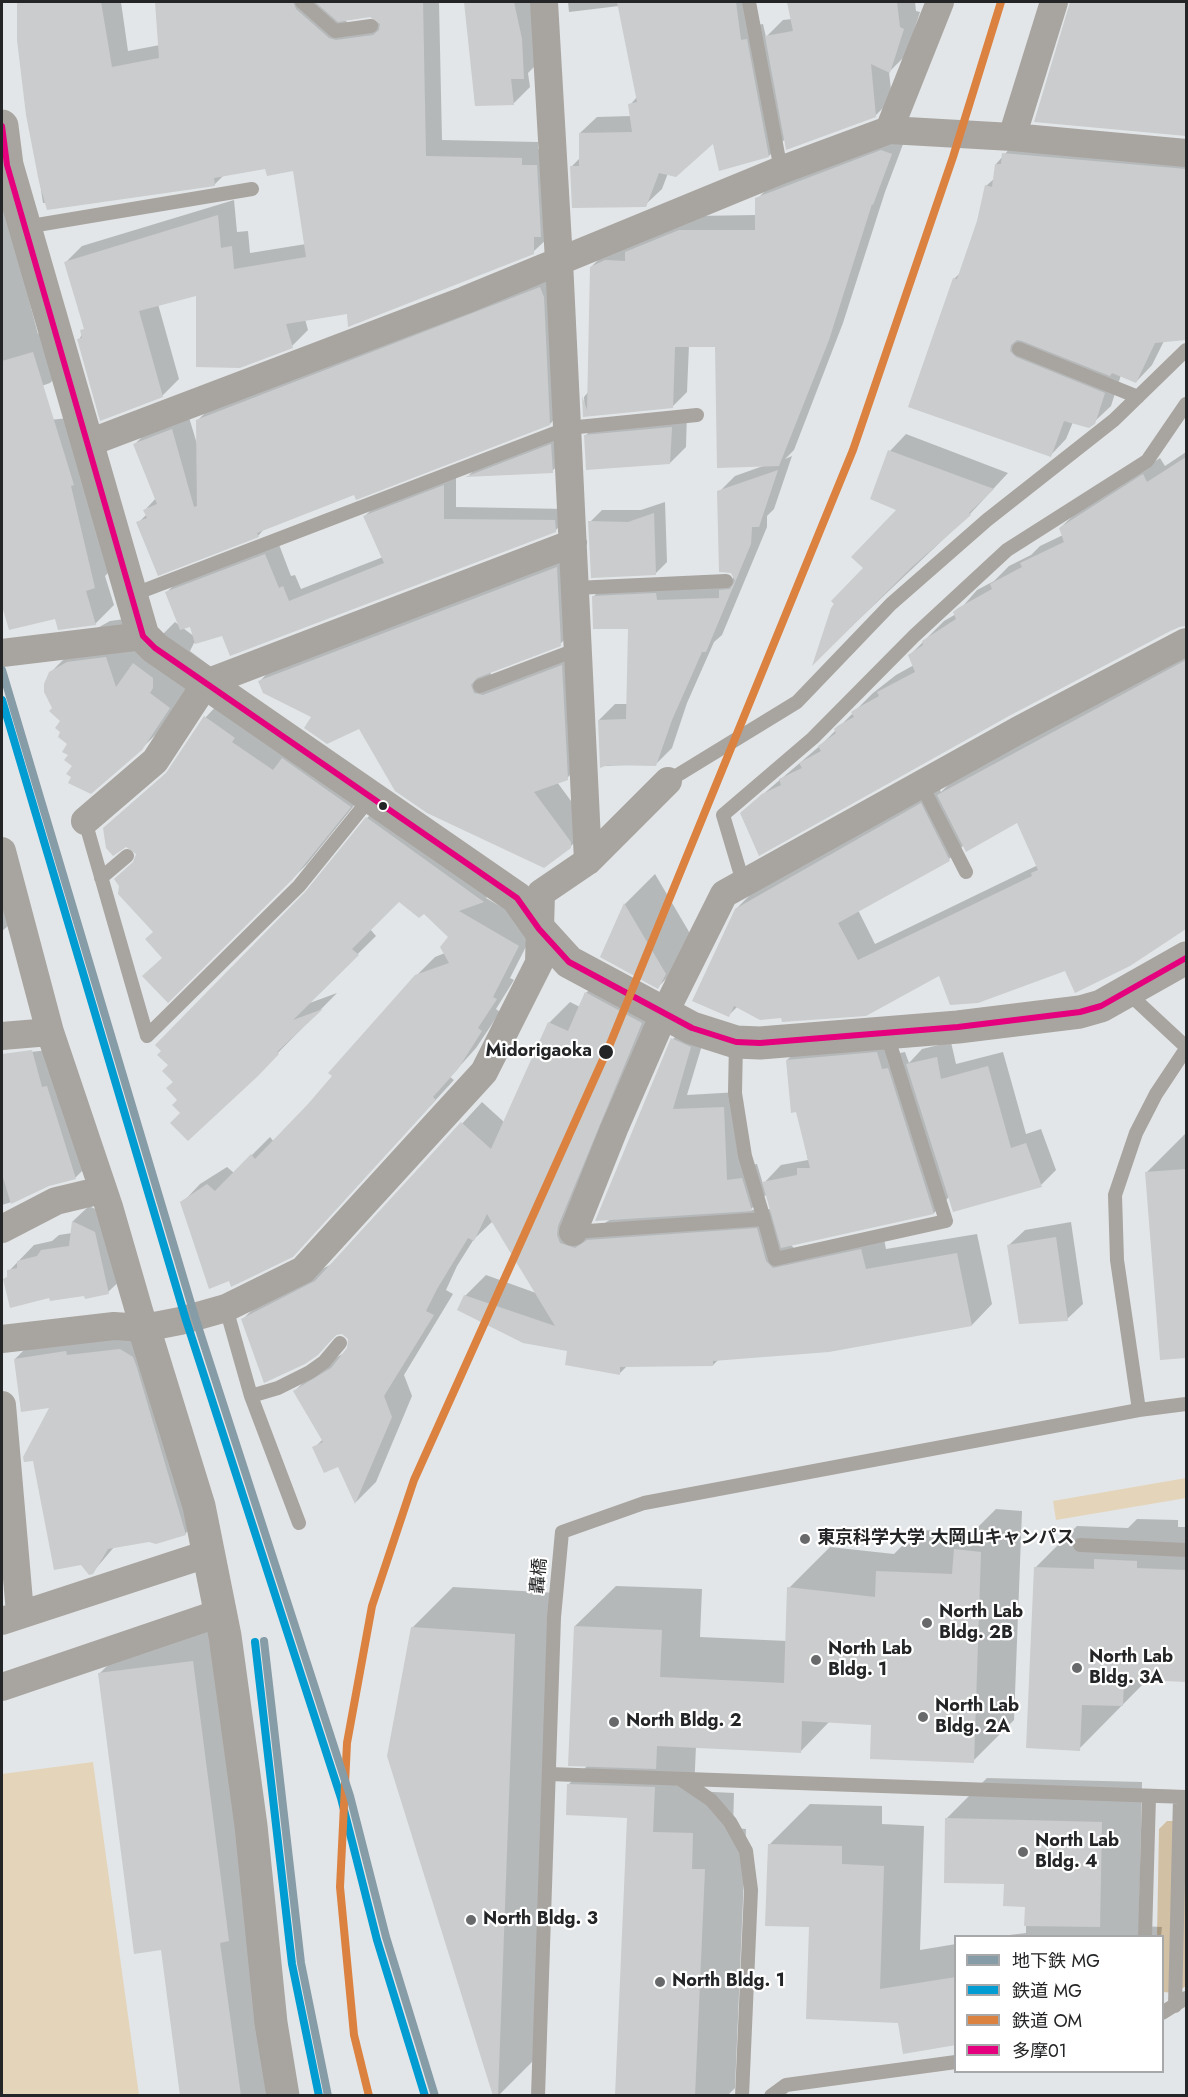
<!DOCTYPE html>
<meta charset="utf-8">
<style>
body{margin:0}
#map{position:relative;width:1188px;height:2097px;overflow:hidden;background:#e3e6e8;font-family:Jost,"Noto Sans JP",sans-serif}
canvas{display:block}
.frame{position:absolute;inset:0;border:3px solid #242527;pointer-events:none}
.legend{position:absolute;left:954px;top:1935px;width:210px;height:138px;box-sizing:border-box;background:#fff;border:2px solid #a7a8a9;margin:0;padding:8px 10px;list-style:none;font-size:18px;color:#242527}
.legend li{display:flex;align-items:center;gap:12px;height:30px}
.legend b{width:30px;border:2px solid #a7a8a9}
</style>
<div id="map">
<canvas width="1188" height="2097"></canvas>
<div class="frame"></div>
<ul class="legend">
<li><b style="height:8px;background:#869ca7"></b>地下鉄 MG</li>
<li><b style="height:8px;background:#009cd2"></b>鉄道 MG</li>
<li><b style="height:8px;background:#dc8240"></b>鉄道 OM</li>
<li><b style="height:8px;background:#e5007d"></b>多摩01</li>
</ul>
</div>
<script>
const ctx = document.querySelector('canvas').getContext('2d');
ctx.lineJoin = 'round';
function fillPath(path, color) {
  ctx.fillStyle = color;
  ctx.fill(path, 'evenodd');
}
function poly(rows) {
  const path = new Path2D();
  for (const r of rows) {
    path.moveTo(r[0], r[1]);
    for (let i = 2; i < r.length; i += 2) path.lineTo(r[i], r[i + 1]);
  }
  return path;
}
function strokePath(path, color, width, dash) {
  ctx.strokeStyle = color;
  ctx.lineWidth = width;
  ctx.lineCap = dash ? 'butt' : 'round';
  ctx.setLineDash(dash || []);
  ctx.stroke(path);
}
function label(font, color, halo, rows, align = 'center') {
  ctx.font = font + ' Jost,"Noto Sans JP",sans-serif';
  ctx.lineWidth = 4.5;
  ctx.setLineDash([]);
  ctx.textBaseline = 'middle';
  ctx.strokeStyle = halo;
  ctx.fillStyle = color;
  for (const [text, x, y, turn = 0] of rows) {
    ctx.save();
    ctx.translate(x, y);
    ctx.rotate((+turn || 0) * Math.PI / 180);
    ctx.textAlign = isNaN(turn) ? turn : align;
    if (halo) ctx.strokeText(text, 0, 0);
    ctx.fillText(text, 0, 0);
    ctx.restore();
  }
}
fillPath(poly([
 [1186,1478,1186,1498,1056,1520,1053,1501],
 [93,1762,139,2095,2,2095,2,1774]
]), '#e4d4ba');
fillPath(poly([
 [1167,1821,1186,1821,1186,1986,1175,1993,1163,1992,1162,1936,1157,1936,1159,1829]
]), '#d2c0a4');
fillPath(poly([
 [18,2,121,2,128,51,160,45,156,2,439,2,442,140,538,142,538,149,553,149,550,236,533,252,348,312,305,319,308,330,292,346,198,294,158,304,179,379,162,396,79,340,85,328,65,263,82,246,234,200,237,232,248,231,250,253,306,244,294,170,267,167,224,175,214,185,43,203,18,40],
 [374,16,380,20,349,24,344,19],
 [466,2,533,2,540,61,528,73,530,87,513,104,476,105],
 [568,2,754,2,757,25,763,24,766,37,783,20,792,19,788,2,915,2,916,11,920,12,906,55,889,72,892,99,875,116,786,138,769,156,714,141,668,173,662,189,645,205,572,166,581,157,580,133,597,117,631,116,630,105,637,97,619,6,569,12],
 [1071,2,1186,2,1186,135,1036,121],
 [2,116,23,277,38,334,64,327,74,359,50,383,33,389,2,392],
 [1020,137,1186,152,1186,339,1164,341,1152,365,1136,382,1121,375,1111,406,1094,422,1073,422,1066,439,1050,456,954,279,961,272,979,221,986,186,995,178,996,164],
 [905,139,885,192,843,323,794,450,785,459,792,456,774,509,767,516,767,527,722,635,714,642,687,703,672,748,656,764,601,766,599,720,615,704,628,704,629,628,593,597,609,581,728,583,734,577,719,492,735,476,763,466,716,345,689,345,687,392,672,407,585,416,584,397,589,391,591,267,606,252,695,216,756,215,757,199,772,184],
 [557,272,566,407,550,424,355,493,265,528,258,536,138,523,147,514,145,510,156,498,135,444,151,428,188,414,197,444,198,420,214,404],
 [687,412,686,447,670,463,585,436,601,420],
 [78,417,113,568,105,576,114,605,95,624,56,618,10,628,2,600,2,425],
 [567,430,568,456,552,471,469,475,482,462],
 [906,434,1008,473,970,514,815,661,898,509,890,451],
 [1186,452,1186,624,741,813,822,744,873,693,896,675,914,665,910,655,944,621,956,614,977,590,994,581,1009,566,1031,555,1040,546,1063,535,1060,528,1078,511,1160,458,1165,466],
 [456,474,456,507,567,509,567,518,555,531,194,643,190,651,210,666,184,707,141,749,74,766,62,720,54,708,50,673,92,631,110,621,147,616,155,642,175,622,179,625,166,593,179,580,278,542,291,576,295,575,301,589,383,557,365,516,377,504],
 [191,625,195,637,183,628],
 [665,502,667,562,655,574,590,522,602,510,641,510],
 [575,550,578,627,560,644,490,671,491,675,579,648,585,760,567,778,557,782,588,824,588,829,570,847,360,727,314,716,260,681,277,663],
 [1186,654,1186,926,1181,931,1066,969,940,974,782,1017,737,1007,729,1015,736,909,754,891,939,787,941,792,956,777],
 [1018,821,1038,865,875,944,858,910,949,859,964,845],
 [220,702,365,792,307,864,168,1001,163,957,135,860,137,853,104,828,171,769,206,717],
 [386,800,501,883,486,898,536,927,510,978,514,980,496,1009,500,1012,476,1048,450,1077,454,1080,311,1236,229,1279,182,1203,200,1184,227,1167,234,1173,270,1137,274,1142,309,1105,416,976,435,957,445,953,450,937,424,912,399,900,370,929,376,936,307,1004,337,993,256,1075,182,1113,175,1081,307,893,367,818],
 [655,874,695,942,688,957,658,987,602,957,625,904],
 [2,884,13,922,2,931],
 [607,972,662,1002,577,1214,597,1228,611,1219,673,1039,688,1024,706,1032,687,1095,739,1092,742,1166,757,1164,763,1184,781,1165,808,1160,787,1060,805,1043,894,1036,900,1053,905,1052,909,1063,922,1049,951,1042,956,1064,1003,1052,1026,1134,1041,1129,1056,1170,1041,1185,949,1197,934,1213,791,1245,794,1248,882,1229,886,1249,977,1234,992,1304,972,1325,719,1359,713,1365,628,1365,619,1374,465,1296,486,1275,536,1293,493,1221,474,1239,457,1266,446,1290,453,1294,404,1375,412,1396,376,1482,356,1502,339,1465,314,1448,323,1439,295,1391,315,1370,346,1352,349,1349,348,1335,338,1333,317,1354,243,1319,263,1299,334,1263,482,1102,504,1122,549,1023,570,1002,580,1007,586,993],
 [767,1194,772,1209,750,1210],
 [49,1050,89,1164,75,1178,48,1185,18,1200,2,1205,2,1055],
 [1186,1133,1186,1357,1161,1359,1147,1172],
 [89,1206,110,1216,124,1277,108,1292,50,1296,9,1275,9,1271,34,1245,52,1241,59,1235,72,1233,73,1221],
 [1071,1222,1083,1304,1067,1319,1009,1245,1025,1230],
 [138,1332,202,1516,185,1534,115,1546,92,1573,52,1406,15,1359,32,1342],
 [996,1509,1022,1511,1014,1720,973,1761,872,1724,830,1721,801,1751,696,1746,694,1791,734,1793,733,1828,746,1829,735,2088,727,2096,617,2096,629,1816,569,1784,588,1765,575,1626,616,1586,702,1589,700,1637,787,1641,789,1588,830,1547,894,1554,918,1530,973,1532],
 [1137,1519,1178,1520,1178,1527,1186,1527,1186,1681,1148,1679,1079,1749,1036,1567,1077,1526,1128,1528],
 [453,1587,556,1593,539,2055,498,2096,494,2096,412,1628],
 [234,1620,287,2096,182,2096,162,1949,99,1674,141,1632],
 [987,1778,1142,1782,1139,1926,1162,1927,1161,1936,1001,1936,1026,1933,1026,1905,946,1819],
 [810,1804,882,1806,882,1824,924,1826,920,1950,956,1944,956,2044,900,2021,811,1926,769,1845]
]), '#0003');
fillPath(poly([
 [17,2,101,2,112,67,159,58,155,2,293,2,296,9,329,38,336,40,373,35,379,30,380,24,370,17,338,22,315,2,423,2,426,156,522,158,522,165,537,165,541,237,534,237,534,254,348,327,347,314,286,324,293,348,240,368,196,367,196,296,139,311,163,397,100,421,77,339,82,338,80,330,84,329,64,262,218,215,221,248,232,246,234,269,306,257,293,171,267,176,265,169,214,178,215,186,47,210,39,182,26,115,17,40],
 [464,2,514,2,522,39,524,79,511,79,514,105,475,106],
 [617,2,736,2,741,40,747,39,769,157,719,171,713,144,676,177,659,173,646,207,572,208,570,166,579,166,579,133,632,132,628,104,637,102],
 [787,2,897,2,900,27,904,29,890,73,871,64,876,117,786,150,765,36,793,31],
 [1070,2,1186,2,1186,136,1034,122],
 [881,150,892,154,873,205,872,204,829,340,779,466,717,468,715,347,675,347,673,408,583,417,582,396,587,410,590,267,605,260,625,261,625,252,679,230,755,230,755,198],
 [1002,153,1186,169,1186,340,1155,343,1136,383,1112,373,1110,376,1022,341,1017,340,1011,345,1010,351,1016,357,1105,393,1095,424,1089,428,1064,421,1051,457,908,407,953,278,957,279,977,221,985,185,992,187,995,164,1001,164],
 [540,287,544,297,550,425,356,500,354,495,257,533,259,537,158,576,136,522,147,518,143,510,157,504,133,444,172,429,194,507,197,506,196,420],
 [33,352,74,485,71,486,95,588,86,591,96,625,58,630,55,619,9,630,2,606,2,361],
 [672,427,670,464,586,470,584,435],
 [551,444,553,473,465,477],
 [888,450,994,489,969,513,971,515,912,567,812,666,831,608,834,604,831,601,863,568,851,557,896,510,870,499],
 [1186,457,1186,626,1178,627,1009,716,759,856,740,813,762,794,781,785,779,779,802,768,799,763,821,751,818,746,836,733,834,729,839,725,854,717,851,712,854,710,879,696,877,692,915,672,908,655,923,645,922,641,956,619,953,612,958,608,992,589,990,584,1022,567,1020,563,1064,542,1059,528,1143,474,1147,482],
 [778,470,759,527,752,527,751,544,706,652,702,652,672,720,656,766,608,765,600,768,598,720,626,719,628,629,593,629,592,596,656,593,657,600,719,598,719,590,730,589,735,581,731,573,719,572,717,491],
 [444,485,444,519,555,520,556,532,230,656,222,636,195,644,190,627,180,630,165,592,265,554,279,588,283,586,289,601,384,563,363,516],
 [654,513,656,575,591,578,588,521,628,522],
 [557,567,561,646,477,678,471,685,474,693,483,695,562,665,568,780,534,792,571,842,571,848,544,868,427,813,395,791,359,729,327,744,304,728,311,717,263,693,258,681],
 [106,657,116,687,133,663,153,678,153,688,150,693,170,708,142,750,91,794,68,783,71,777,66,774,72,766,64,760,68,755,62,752,67,744,58,737,60,732,55,728,60,721,49,711,52,708,44,692,44,684,49,672,67,662],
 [1186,660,1186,929,1130,966,1075,993,1065,971,978,1003,950,1005,939,976,866,1016,782,1022,781,1018,760,1020,734,1006,729,1017,692,1001,735,909,921,803,950,861,838,923,858,960,1032,876,1031,873,1038,870,1017,823,966,852,937,795],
 [204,716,235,738,232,742,273,770,282,758,351,807,292,880,168,1003,142,976,162,958,145,939,153,932,118,894,119,886,114,879,133,862,136,854,126,847,113,856,106,848,103,828,166,773],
 [366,817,484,902,459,911,519,946,493,997,497,999,478,1028,482,1031,458,1069,433,1097,436,1100,293,1257,231,1287,229,1281,209,1289,180,1202,207,1184,215,1191,251,1154,255,1159,308,1104,332,1076,328,1073,415,975,449,963,440,947,448,937,424,914,419,918,399,902,352,949,359,955,293,1020,323,1009,277,1052,279,1054,258,1076,188,1141,170,1123,180,1113,172,1105,177,1100,166,1088,173,1082,162,1071,168,1065,157,1055,161,1051,155,1045,305,892],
 [624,903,666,974,658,989,600,957],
 [585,992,642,1023,558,1226,557,1235,560,1243,575,1248,587,1240,757,1228,766,1261,773,1268,861,1249,866,1269,957,1253,972,1326,829,1352,713,1361,713,1366,620,1367,620,1375,565,1365,567,1351,523,1343,457,1310,464,1295,555,1326,487,1214,474,1241,468,1238,437,1289,426,1311,434,1315,384,1396,392,1417,355,1504,338,1467,324,1473,312,1447,323,1442,293,1391,331,1368,347,1348,348,1339,342,1334,336,1335,318,1355,305,1364,264,1383,241,1319,315,1281,461,1122,491,1149,548,1022,568,1031],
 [671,1038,691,1047,673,1109,724,1107,727,1180,742,1178,752,1211,595,1221],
 [32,1050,42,1087,47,1086,76,1179,49,1186,11,1204,2,1174,2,1054],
 [877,1052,882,1069,888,1068,934,1214,781,1248,762,1182,797,1175,797,1168,810,1168,796,1112,791,1113,786,1060],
 [937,1057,941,1079,988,1066,1011,1148,1026,1143,1042,1187,953,1212,906,1064],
 [1186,1169,1186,1358,1160,1360,1145,1172],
 [72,1221,95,1232,109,1294,85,1299,84,1296,50,1301,49,1298,10,1308,3,1279,7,1277,7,1270,17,1268,17,1261,37,1256,41,1250,69,1246],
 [1056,1237,1068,1321,1019,1324,1007,1245],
 [120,1349,133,1357,137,1368,186,1535,156,1544,149,1542,108,1549,93,1574,89,1575,81,1565,54,1570,33,1461,24,1462,23,1457,49,1408,21,1412,14,1359,66,1351,67,1355],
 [954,1549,981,1552,974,1763,870,1759,871,1725,802,1721,801,1753,657,1746,656,1769,568,1766,574,1626,662,1630,660,1677,784,1683,787,1587,875,1597,876,1571,952,1574],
 [1094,1559,1137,1561,1137,1568,1186,1570,1186,1682,1124,1679,1123,1706,1082,1705,1080,1751,1026,1748,1034,1567,1094,1569],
 [411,1627,515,1634,498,2096,493,2096,387,1756],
 [193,1661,229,1941,220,1943,241,2096,180,2096,161,1950,134,1954,98,1673],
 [567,1784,655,1787,653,1832,693,1833,692,1869,705,1869,695,2096,615,2096,627,1818,566,1815],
 [945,1818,1102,1822,1100,1927,1024,1926,1025,1907,1003,1906,1004,1884,944,1883],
 [768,1844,842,1846,842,1864,884,1866,880,1989,956,1977,956,2045,903,2054,898,2023,806,2019,809,1927,765,1926]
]), '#cacccd');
strokePath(poly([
 [302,2,335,31,371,26],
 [749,2,781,170],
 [25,227,252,189],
 [1019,349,1138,397],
 [575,588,726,581],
 [132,595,568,428,697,415],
 [480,686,578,649],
 [668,781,797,702,891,604,987,520,1114,420,1186,350],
 [921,784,966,872],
 [85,821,147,1036,299,886,371,797],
 [101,878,127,856],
 [743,882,723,815,813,738,914,636,1007,550,1147,461,1186,404],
 [1127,992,1186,1047],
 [764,1219,775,1259,946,1221,886,1032],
 [573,1232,764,1219,745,1156,735,1093,736,1042],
 [226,1308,251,1396,299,1523],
 [251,1396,278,1388,310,1372,324,1362,340,1343],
 [1139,1410,1117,1260,1115,1195,1136,1133,1156,1094,1186,1049],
 [1080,1545,1186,1550],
 [549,1774,1186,1797],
 [680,1779,711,1800,730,1822,746,1851,751,1890,742,2096],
 [1145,1936,1149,1797],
 [1175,2006,1180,1797],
 [1162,2013,1186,1998],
 [538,2096,554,1617,562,1532,644,1503,1139,1410,1186,1404],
 [771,2096,786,2085,956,2062]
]), '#a8a5a1', 14);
strokePath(poly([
 [544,2,559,261,588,861],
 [889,130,940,2],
 [1012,137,1054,2],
 [86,444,465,300,781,170,889,130,1012,137,1186,153],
 [2,653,143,636],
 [85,821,155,761,206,683,573,543],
 [2,851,50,1032,109,1207,144,1328],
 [2,1036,50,1032],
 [2,1229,56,1201,102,1190],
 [573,1232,614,1129,664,1014,724,894,1017,731,1186,642],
 [2,1339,114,1326,144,1328,180,1321,226,1308,303,1270,484,1072,539,963,541,893,588,861,668,781],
 [2,1405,20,1613],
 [2,1621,210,1553],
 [2,1687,220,1613]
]), '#a8a5a1', 28);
strokePath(poly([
 [2,126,7,165,143,636,155,648,517,898,539,929,569,962,692,1028,736,1042,760,1043,958,1027,1080,1012,1101,1006,1186,958],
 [144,1328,199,1506,225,1636,251,1826,271,2023,283,2096]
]), '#a8a5a0', 33);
strokePath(poly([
 [2,126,7,165,143,636,155,648,517,898,539,929,569,962,692,1028,736,1042,760,1043,958,1027,1080,1012,1101,1006,1186,958]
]), '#e5007d', 6);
strokePath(poly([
 [2,700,186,1320,341,1798,377,1940,425,2096],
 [255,1642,292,1964,319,2096]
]), '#009cd2', 8);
strokePath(poly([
 [369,2096,354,2035,340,1887,347,1743,372,1606,414,1480,610,1044,853,450,953,157,1001,2]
]), '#dc8240', 8);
strokePath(poly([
 [2,670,195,1317,350,1796,386,1937,435,2096],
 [264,1641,301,1963,328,2096]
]), '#869ca7', 8);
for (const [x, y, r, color] of [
 [383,806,5,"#242527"],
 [606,1052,8,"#242527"],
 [805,1539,6,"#67696b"],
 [927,1623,6,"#67696b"],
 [816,1660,6,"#67696b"],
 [1077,1668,6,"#67696b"],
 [923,1717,6,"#67696b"],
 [614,1722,6,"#67696b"],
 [1023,1852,6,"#67696b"],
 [471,1920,6,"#67696b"],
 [660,1982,6,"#67696b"]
]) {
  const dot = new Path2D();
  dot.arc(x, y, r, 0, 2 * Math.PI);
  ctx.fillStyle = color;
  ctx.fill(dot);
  strokePath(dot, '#fff', 2);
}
label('bold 18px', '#242527', '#fff', [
 ["Midorigaoka",592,1052]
], 'right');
label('bold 18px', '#242527', '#fff', [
 ["東京科学大学 大岡山キャンパス",817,1539],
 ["North Lab",939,1613],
 ["Bldg. 2B",939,1634],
 ["North Lab",828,1650],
 ["Bldg. 1",828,1671],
 ["North Lab",1089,1658],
 ["Bldg. 3A",1089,1679],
 ["North Lab",935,1707],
 ["Bldg. 2A",935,1728],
 ["North Bldg. 2",626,1722],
 ["North Lab",1035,1842],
 ["Bldg. 4",1035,1863],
 ["North Bldg. 3",483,1920],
 ["North Bldg. 1",672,1982]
], 'left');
label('18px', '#242527', '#fff', [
 ["轟橋",540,1576,-85]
]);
</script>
